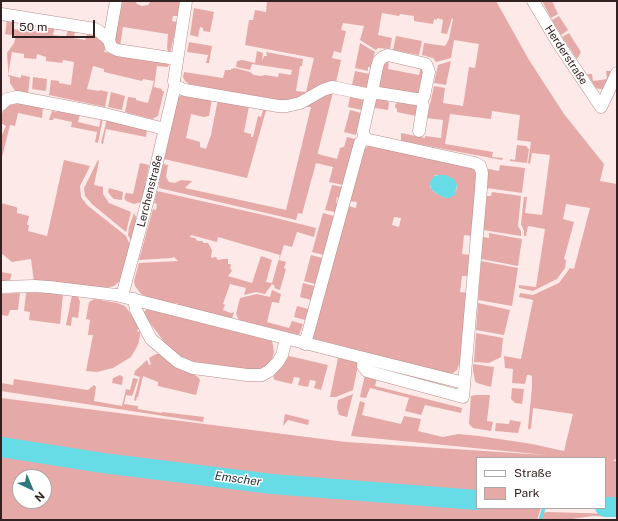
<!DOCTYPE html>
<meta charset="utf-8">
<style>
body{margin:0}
#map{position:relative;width:618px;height:521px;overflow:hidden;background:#fce9e8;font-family:"Public Sans",sans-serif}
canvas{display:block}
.frame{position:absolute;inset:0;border:2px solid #312120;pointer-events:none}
.legend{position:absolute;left:476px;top:457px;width:130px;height:52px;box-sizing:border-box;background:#fff;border:1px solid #ada6a6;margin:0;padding:5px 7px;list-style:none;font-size:12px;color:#312120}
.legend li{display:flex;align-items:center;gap:8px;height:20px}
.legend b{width:20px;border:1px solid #ada6a6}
.north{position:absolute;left:12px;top:469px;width:40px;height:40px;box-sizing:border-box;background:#fff;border:1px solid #ada6a6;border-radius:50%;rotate:136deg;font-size:11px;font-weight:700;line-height:16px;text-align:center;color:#312120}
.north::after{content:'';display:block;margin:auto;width:14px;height:18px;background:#2e777d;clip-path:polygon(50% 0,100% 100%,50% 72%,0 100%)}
.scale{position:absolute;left:12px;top:20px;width:83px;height:18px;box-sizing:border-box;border:2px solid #312120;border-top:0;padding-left:5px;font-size:12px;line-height:14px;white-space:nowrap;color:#312120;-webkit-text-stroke:3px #fff;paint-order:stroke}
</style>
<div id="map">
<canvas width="618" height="521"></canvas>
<div class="frame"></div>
<ul class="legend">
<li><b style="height:5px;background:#fff"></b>Straße</li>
<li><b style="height:11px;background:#e5aaa7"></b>Park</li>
</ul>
<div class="north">N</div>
<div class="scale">50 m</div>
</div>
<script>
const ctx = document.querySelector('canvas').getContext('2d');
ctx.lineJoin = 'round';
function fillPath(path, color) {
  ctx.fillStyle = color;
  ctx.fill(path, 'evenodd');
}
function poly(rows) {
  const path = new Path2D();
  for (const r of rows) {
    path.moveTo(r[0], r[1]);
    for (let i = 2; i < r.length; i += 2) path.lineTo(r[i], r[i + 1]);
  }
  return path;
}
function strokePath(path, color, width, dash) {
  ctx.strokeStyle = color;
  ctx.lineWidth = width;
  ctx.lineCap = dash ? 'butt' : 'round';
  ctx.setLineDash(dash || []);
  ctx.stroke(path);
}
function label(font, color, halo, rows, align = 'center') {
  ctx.font = font + ' "Public Sans",sans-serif';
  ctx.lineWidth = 3;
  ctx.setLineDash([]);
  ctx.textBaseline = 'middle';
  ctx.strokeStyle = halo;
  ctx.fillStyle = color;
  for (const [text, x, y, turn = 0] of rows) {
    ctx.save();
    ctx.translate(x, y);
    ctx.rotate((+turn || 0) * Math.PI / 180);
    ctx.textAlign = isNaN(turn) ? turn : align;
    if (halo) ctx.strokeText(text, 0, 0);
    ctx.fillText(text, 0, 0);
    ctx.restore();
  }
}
fillPath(poly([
 [121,1,135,1,137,4,142,6,148,5,151,1,180,1,178,16,173,16,172,21,177,22,177,23,170,54,167,49,168,34,123,27,120,46,116,43,115,40],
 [265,1,496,1,529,60,564,114,604,164,600,181,617,184,617,458,613,461,617,461,617,500,605,499,605,458,477,458,477,508,541,508,537,520,1,520,1,398,346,442,546,455,351,436,360,401,365,403,362,415,401,424,404,416,421,419,418,431,443,437,458,434,479,436,532,444,564,451,573,414,533,408,531,428,529,430,528,428,532,387,532,376,530,375,527,375,525,384,512,383,513,369,505,368,504,356,521,359,533,300,519,297,520,293,533,295,559,283,570,268,574,269,590,208,566,204,563,219,574,222,564,259,566,260,565,268,557,279,533,291,519,288,519,285,536,287,545,229,528,226,526,236,524,236,524,231,521,224,524,197,527,197,525,213,542,215,550,155,532,153,530,164,528,163,531,142,517,140,520,115,492,111,491,119,450,114,445,144,493,152,492,157,503,158,502,160,401,141,401,133,425,138,425,136,441,138,443,120,427,118,434,86,445,88,443,103,463,106,469,67,475,68,479,44,454,40,451,58,436,62,433,58,422,55,424,43,445,46,449,39,453,19,452,18,447,34,441,33,443,20,437,18,437,20,434,19,433,24,414,21,414,16,400,14,399,16,382,13,378,35,392,38,390,49,378,48,376,50,360,40,364,26,343,23,341,30,346,31,341,53,334,51,332,58,341,60,336,82,293,99,278,101,189,84,185,81,183,77,184,72,223,78,225,70,231,70,231,69,235,68,250,72,254,75,261,76,265,75,278,77,279,73,291,75,292,70,252,64,250,70,236,67,237,61,242,60,255,63,257,51,263,53,262,61,264,56,267,56,266,52,303,59,302,66,300,66,296,91,306,92,314,58,245,45,249,20,253,20,255,10,266,12,267,2],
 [20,477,44,477,44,501,20,501],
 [542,1,552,1,558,14,551,18],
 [194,8,214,12,210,32,203,31,203,28,200,27,198,37,190,35],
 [559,16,568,30,561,35,552,20],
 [1,20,14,21,13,29,23,30,25,24,34,24,33,31,45,33,47,26,55,27,53,35,66,37,68,29,75,31,74,38,85,40,88,32,92,33,106,46,104,52,166,61,169,63,168,67,157,66,154,87,162,89,162,91,164,91,158,116,152,119,125,112,128,97,136,98,136,100,148,103,154,81,143,79,142,81,104,72,104,69,93,66,87,89,99,91,100,90,108,92,105,107,49,95,51,80,59,81,59,83,71,85,74,62,63,60,62,63,46,61,46,57,37,54,36,59,24,58,24,54,12,52,8,75,21,78,21,75,30,77,28,93,15,91,10,83,10,77,8,76,8,68,7,53,14,43,16,36,5,34,7,21],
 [569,33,581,52,577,59,562,37],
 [396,36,422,41,419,55,393,50],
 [189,42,212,46,209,63,206,63,208,55,187,52],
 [360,43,375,52,371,67,368,67,368,71,355,68],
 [389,60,388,69,419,75,421,66,424,68,420,94,381,89,379,87,379,84,383,65],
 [451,61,446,85,434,83,438,65],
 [355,71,370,74,367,88,344,86,342,83,352,85],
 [606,71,611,71,606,85,603,89,600,89,596,88,587,74,592,74,593,81,607,79],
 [33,77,47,79,46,91,32,89],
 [332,91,365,97,362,110,348,107,350,97,333,92,318,152,318,154,337,159,340,148,344,147,347,137,355,139,343,185,329,182,333,167,316,163,302,214,298,213,296,220,159,188,159,183,163,164,168,165,166,177,169,182,175,183,181,180,192,181,185,188,286,210,311,107,303,107],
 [111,92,125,96,122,110,108,107],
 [184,94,212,99,209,116,204,117,191,114,186,138,200,142,200,147,206,149,211,135,218,99,249,106,244,132,251,134,251,137,253,137,258,116,261,117,264,107,267,107,247,178,164,159,178,97],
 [380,98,386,99,389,103,388,110,375,108,375,101],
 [399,101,418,105,416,116,397,112,397,109,395,107,395,105],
 [14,103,43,107,42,118,18,113,15,126,10,125,2,157,1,157,1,137,6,126,1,123,1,115,5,108],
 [58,109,80,114,78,122,99,127,101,118,103,118,98,143,95,142,97,132,71,127,72,122,54,118,53,120,49,120,52,111,57,112],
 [350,110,361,113,356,135,344,132],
 [107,119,147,129,146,137,106,129,103,144,101,143],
 [369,145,476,169,473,236,464,235,462,254,471,255,470,276,462,276,460,292,469,293,461,359,457,370,453,373,449,374,311,338,348,206,356,208,357,202,350,201,364,149],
 [436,175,438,175,453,179,457,185,456,192,446,198,434,192,430,187,434,176],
 [394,217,401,218,399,227,392,225],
 [517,145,526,146,529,149,527,163,510,161,510,159,515,160],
 [64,160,90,166,80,186,81,197,87,205,126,236,130,245,122,279,114,286,106,288,34,282,31,259,12,262,1,253,1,203,16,207,17,208,17,213,29,216,27,225,29,225,28,231,47,236],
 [98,160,99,161,94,185,103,187,103,194,109,203,131,212,126,232,93,205,85,196,84,188],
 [140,163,149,165,145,186,146,188,142,202,134,204,126,201,124,198,126,193,133,194],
 [500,165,525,168,522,193,487,188,488,169,499,171],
 [332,185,342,187,340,197,337,197,336,203,338,203,335,212,325,210],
 [109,188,123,192,122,200,114,199,111,196,108,192],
 [157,191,268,216,316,228,314,237,297,232,292,247,284,245,279,260,286,262,284,268,286,269,280,290,274,288,275,286,272,284,265,294,256,292,244,295,246,288,230,284,223,304,225,305,223,310,231,313,234,312,232,319,188,307,185,308,179,306,177,303,173,304,147,297,141,294,135,286,134,281,139,263,178,261,174,257,172,258,139,260,153,209,156,210,157,204,154,203],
 [191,235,217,242,218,237,280,255,272,283,266,282,272,260,261,256,252,283,228,276,232,271,230,268,231,264,228,264,228,259,223,259,218,260,216,257,211,258,212,250,208,243,204,243,202,241,198,241,195,238,190,237],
 [492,192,521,196,518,226,521,231,521,236,483,230,487,196,491,196],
 [134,213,137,219,132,243,128,235,129,227],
 [323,213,334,216,324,255,312,252],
 [489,233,522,239,518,266,481,259,483,237,489,238],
 [311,255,322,258,315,284,304,281],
 [481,261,518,268,512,306,478,300],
 [1,272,12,274,9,282,1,283],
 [303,283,314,286,311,300,300,297],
 [272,290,281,294,279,303,272,302,267,322,289,328,292,321,303,324,299,335,239,320,236,314,240,298,257,294,270,297],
 [36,292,63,294,60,324,29,320,30,312,24,311,26,293],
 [20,293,18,310,10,310,8,316,1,315,1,294],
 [72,295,78,296,80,302,78,318,72,317,71,326,66,325],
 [94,299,117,303,125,306,136,321,139,329,137,330,138,332,140,331,140,335,138,345,131,357,113,368,97,372,86,371,93,335,88,335,90,320,86,319,89,302],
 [478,303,510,310,504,335,476,330],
 [297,306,308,309,305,320,294,317],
 [147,309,272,341,274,352,272,360,265,367,254,371,189,361,178,355,168,347,144,315,144,312],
 [476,333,503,338,501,357,489,363,474,362],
 [156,354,160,354,198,377,200,380,196,395,158,386,158,382,143,376,138,397,137,397,136,401,134,400,140,377,134,375,135,371,147,360,149,365,151,364,149,358],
 [289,356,328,365,321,390,314,388,316,381,310,380,308,387,298,385,300,378,294,377,292,384,275,380,273,377],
 [338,358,356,362,358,365,353,390,336,397,330,397],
 [473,364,494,367,491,387,477,383,475,381,473,371],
 [120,375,123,377,122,385,112,383,113,378],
 [365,375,377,378,375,386,462,408,461,413,425,405,421,415,405,411,409,398,370,388,366,398,360,397],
 [133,378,138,379,134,391,132,396,126,395,124,404,138,406,138,409,162,413,162,412,204,417,203,422,1,391,1,383,13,385,14,379,88,390,94,385,96,387,94,401,122,406,126,389,130,390],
 [512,388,524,389,522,404,515,403,511,399],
 [353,394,347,417,339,415,337,408,338,400],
 [476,395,490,395,487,421,493,422,491,431,473,428,469,424,471,396],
 [285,414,309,420,308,425,288,420,283,426],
 [510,420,521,422,518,433,495,431,496,423,509,424],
 [547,512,617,514,617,517,593,516,565,520,542,519,543,513]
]), '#e5aaa7');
fillPath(poly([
 [438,175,446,175,455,180,457,185,455,195,449,198,446,198,437,194,431,189,430,183,432,179,434,176]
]), '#67dce6');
strokePath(poly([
 [540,520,544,508]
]), '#67dce6', 3.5);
strokePath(poly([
 [1,447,103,463,272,484,477,500],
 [605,507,617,507]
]), '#67dce6', 20);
const minor = poly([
 [116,1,109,40,111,47,117,50,177,59],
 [533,1,558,43,601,107,617,73],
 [1,14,95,29,100,32,109,40],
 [175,86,185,90,278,106,287,106,300,103,323,90,332,87,371,95,372,92,422,100],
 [372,92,377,67,379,61,383,57,388,55,426,64,429,72,424,96,422,100,423,106,419,131],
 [1,105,7,99,17,97,105,114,165,129],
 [365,139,475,163,480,166,482,173,481,189,463,397,367,371,363,366,364,358,464,383],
 [1,287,34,286,49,287,116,295,364,358],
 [122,296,151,188,175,86,174,81,186,1],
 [134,299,136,310,151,339,178,362,193,368,247,375,262,375,269,371,278,362,282,355,286,339],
 [305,344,360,143,365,139,363,131,371,95]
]);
strokePath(minor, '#b88f8d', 13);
strokePath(minor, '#fff', 12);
label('11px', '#312120', '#fff', [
 ["Herderstraße",566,55,57],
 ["Lerchenstraße",150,191,-76]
]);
label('italic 12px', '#1c3133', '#fff', [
 ["Emscher",238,479,8]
]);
</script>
